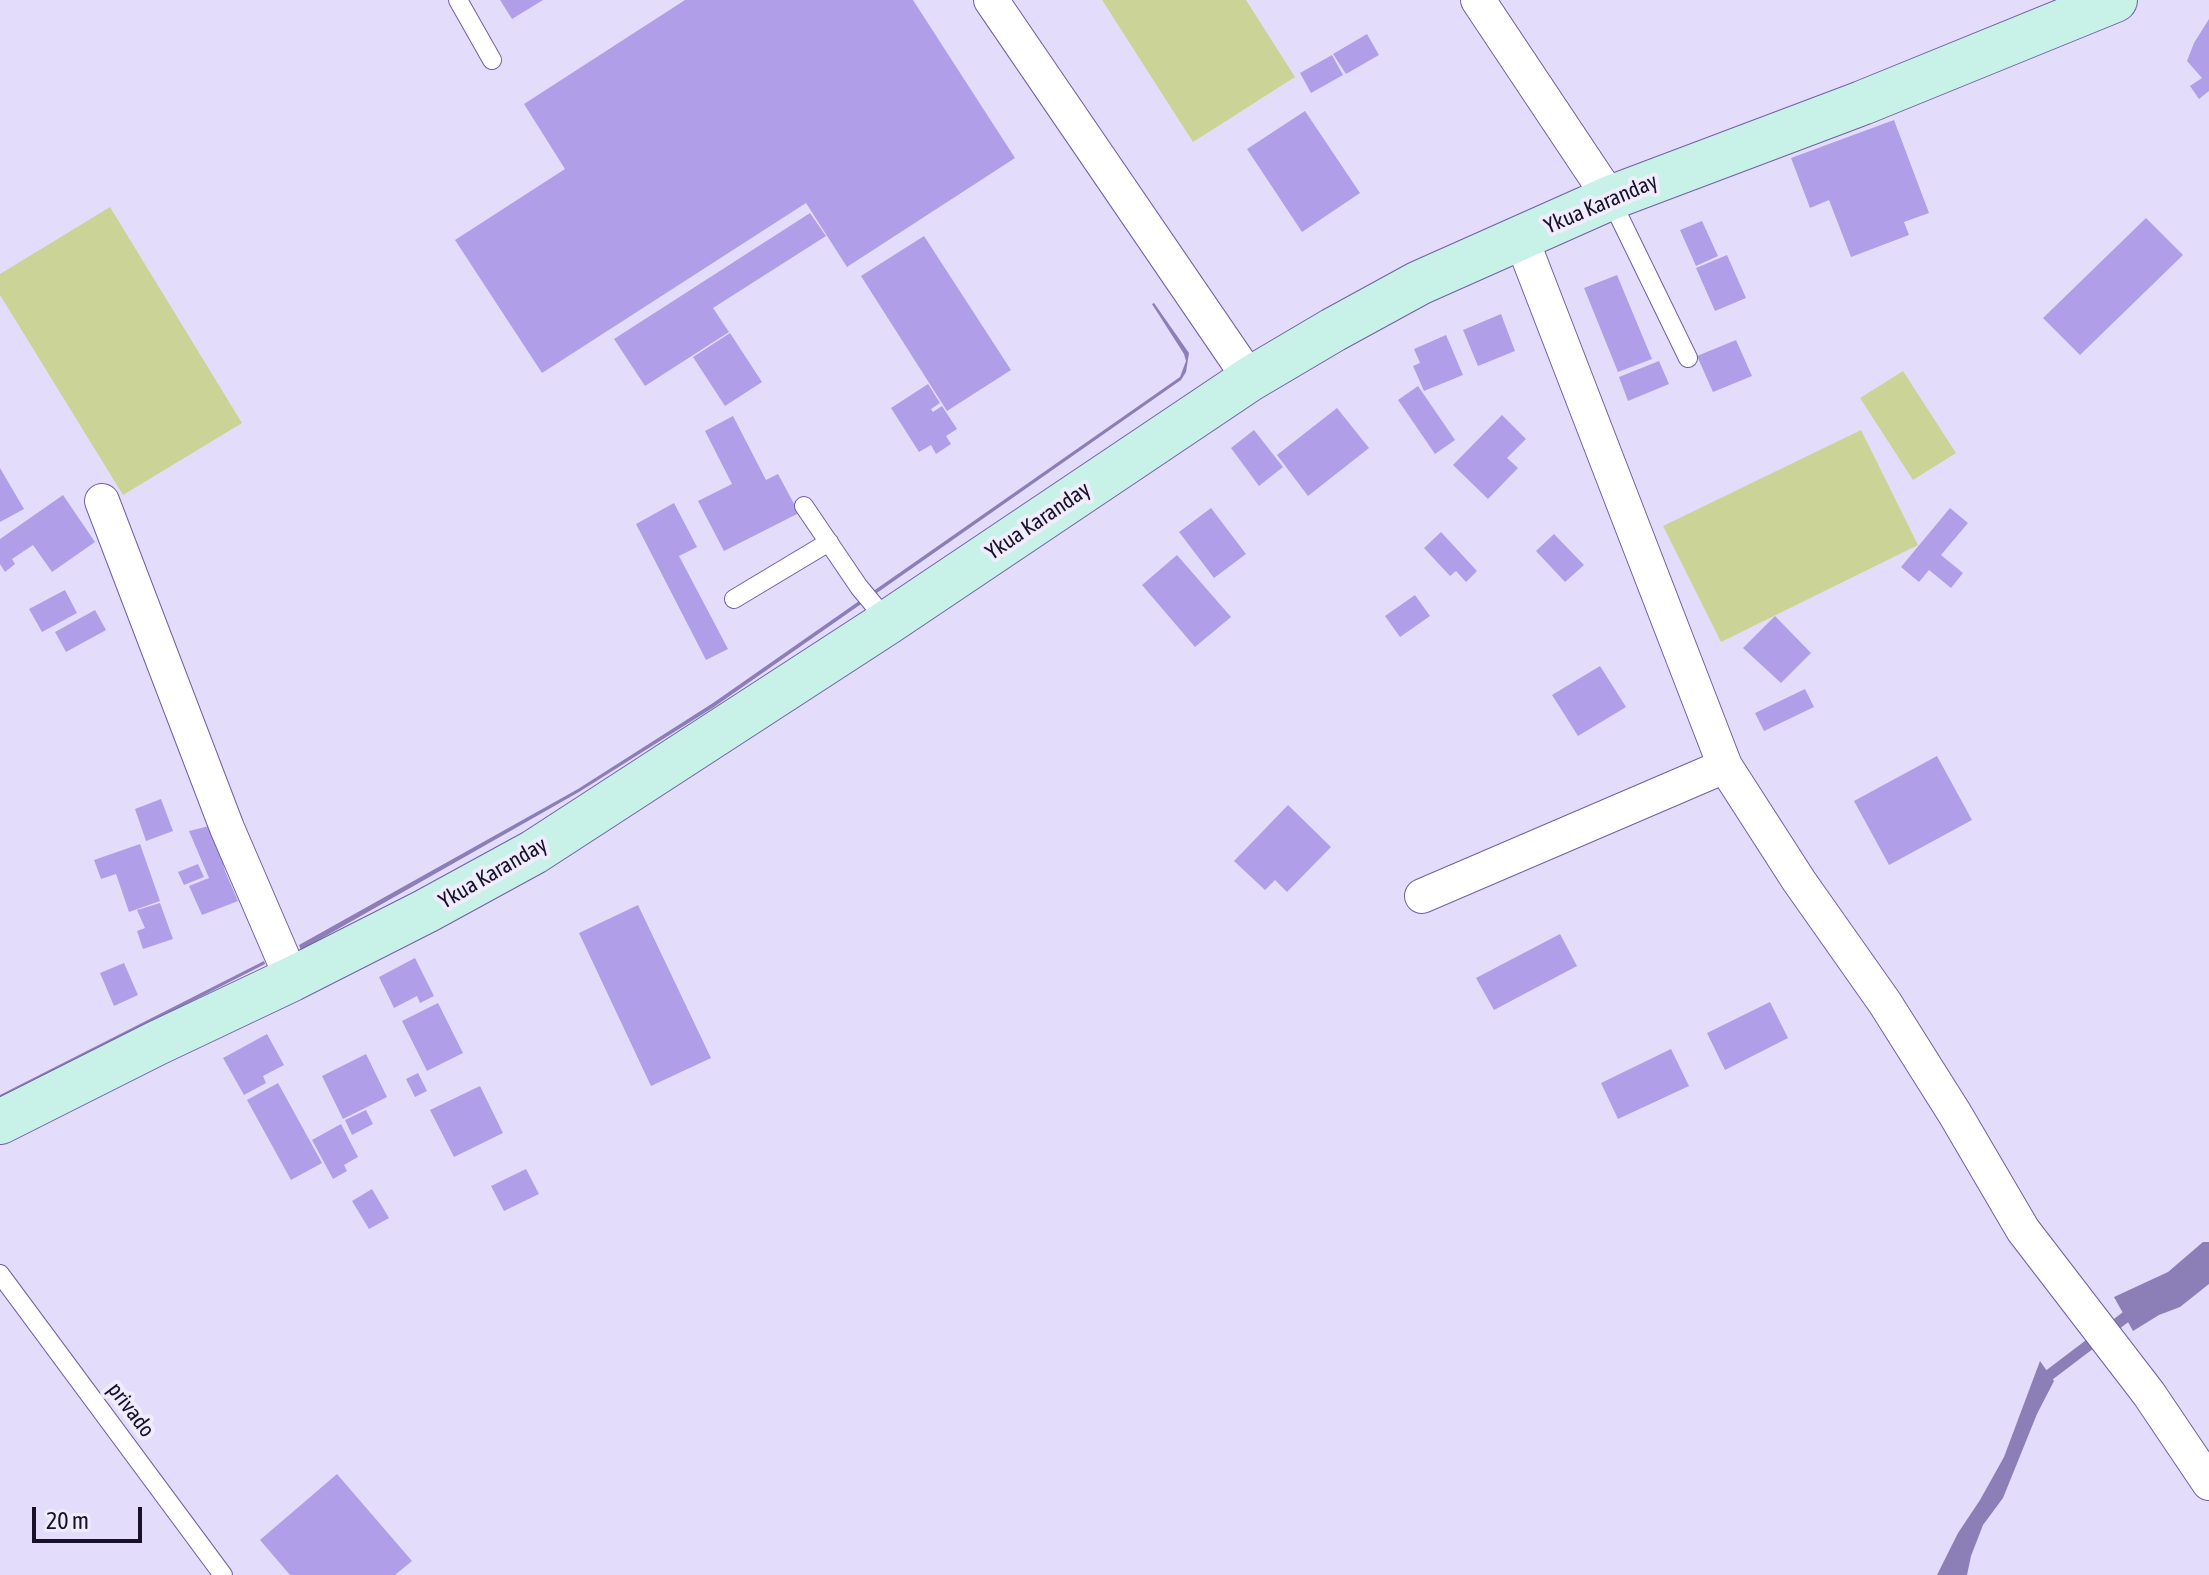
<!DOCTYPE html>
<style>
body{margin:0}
#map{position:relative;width:2209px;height:1575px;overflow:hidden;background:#e3ddfb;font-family:"Asap Condensed",sans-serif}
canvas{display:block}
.scale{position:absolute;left:32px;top:1507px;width:110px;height:36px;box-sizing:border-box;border:4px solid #19112c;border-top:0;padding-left:10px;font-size:24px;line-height:28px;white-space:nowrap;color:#19112c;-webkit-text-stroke:6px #efecfc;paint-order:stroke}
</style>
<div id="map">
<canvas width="2209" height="1575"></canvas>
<div class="scale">20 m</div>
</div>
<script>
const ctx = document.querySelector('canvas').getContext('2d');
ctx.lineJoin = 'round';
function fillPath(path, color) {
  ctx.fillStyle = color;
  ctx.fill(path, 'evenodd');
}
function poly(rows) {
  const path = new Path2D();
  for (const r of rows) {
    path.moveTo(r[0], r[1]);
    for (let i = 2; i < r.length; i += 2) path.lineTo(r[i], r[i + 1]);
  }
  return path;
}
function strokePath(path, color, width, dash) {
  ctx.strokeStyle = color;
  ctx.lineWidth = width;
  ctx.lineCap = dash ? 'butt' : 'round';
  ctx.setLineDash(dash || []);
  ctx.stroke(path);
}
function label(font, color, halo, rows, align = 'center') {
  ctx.font = font + ' "Asap Condensed",sans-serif';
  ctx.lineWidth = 8;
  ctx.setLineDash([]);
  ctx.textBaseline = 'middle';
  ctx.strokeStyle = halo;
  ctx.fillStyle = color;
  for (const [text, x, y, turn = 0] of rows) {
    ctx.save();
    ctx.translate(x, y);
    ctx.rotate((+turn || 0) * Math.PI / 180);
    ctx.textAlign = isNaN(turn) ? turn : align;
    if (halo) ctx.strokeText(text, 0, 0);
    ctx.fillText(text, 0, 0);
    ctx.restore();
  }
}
fillPath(poly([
 [1102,0,1246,0,1295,77,1193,142],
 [110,207,242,423,123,495,0,295,0,274],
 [1903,371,1956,453,1913,480,1860,398],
 [1861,430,1918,545,1721,642,1663,526]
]), '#cbd496');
fillPath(poly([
 [1154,303,1189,353,1186,372,1181,380,714,707,579,792,301,950,299,945,578,789,713,703,1180,377,1186,361,1184,354,1152,304],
 [264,961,265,964,0,1099,0,1095],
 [2203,1242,2209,1242,2209,1284,2180,1307,2159,1315,2133,1331,2114,1297,2168,1272],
 [2040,1361,2054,1381,2037,1414,2003,1498,1983,1525,1971,1556,1967,1575,1937,1575,1958,1533,1980,1500,2004,1457]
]), '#8c7fb7');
strokePath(poly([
 [2043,1383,2044,1379,2135,1310]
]), '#8c7fb7', 11);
fillPath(poly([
 [500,0,543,0,512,19],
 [685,0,913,0,1015,158,847,267,806,203,542,373,455,240,565,169,524,104],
 [2209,19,2209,91,2199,99,2190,86,2202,78,2187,61,2194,43],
 [1367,34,1379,55,1346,74,1333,54],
 [1332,55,1343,75,1311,93,1300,73],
 [1305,111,1360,193,1302,232,1247,149],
 [1894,120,1929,213,1904,222,1909,235,1851,257,1829,200,1810,208,1791,158],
 [810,213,826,236,713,308,729,332,645,386,614,339],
 [2146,218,2183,255,2080,355,2043,318],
 [1702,221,1718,256,1696,266,1680,230],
 [924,236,1011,370,947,411,861,276],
 [1727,255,1746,298,1715,311,1696,268],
 [1617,275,1652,359,1618,372,1584,288],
 [1501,314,1515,351,1478,366,1463,330],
 [730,333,762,382,725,406,693,357],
 [1446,335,1463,375,1424,391,1413,366,1420,363,1414,349],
 [1736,340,1752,376,1713,392,1697,356],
 [1659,361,1669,384,1628,401,1619,377],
 [928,384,940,403,931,409,933,412,942,406,957,429,946,436,951,444,936,454,931,445,919,452,891,408],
 [1418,386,1455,440,1435,454,1398,400],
 [1337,408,1369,448,1308,496,1277,455],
 [1502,415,1526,439,1507,458,1518,468,1488,499,1453,465],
 [733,416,766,480,778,474,799,513,724,551,698,501,732,484,705,431],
 [1254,430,1283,467,1259,486,1231,448],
 [0,468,24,509,0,522],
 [63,495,95,542,52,572,33,545,12,559,15,564,5,572,0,564,0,539],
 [674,503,697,547,679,556,728,649,706,660,636,524],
 [1211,508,1246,554,1214,578,1179,532],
 [1950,508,1968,523,1941,555,1963,573,1951,588,1929,570,1919,582,1901,567],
 [1441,532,1477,571,1466,582,1456,571,1450,576,1424,548],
 [1554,534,1584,565,1565,582,1536,551],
 [1177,555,1231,617,1195,647,1142,585],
 [65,590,77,613,42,632,29,609],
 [1415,595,1430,616,1400,637,1385,616],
 [95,610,106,630,66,652,55,632],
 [1775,616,1811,653,1781,683,1743,648],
 [1600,666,1626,707,1578,736,1552,695],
 [1805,689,1814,707,1764,731,1755,713],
 [1937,756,1972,820,1889,865,1854,801],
 [161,799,173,831,146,841,135,809],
 [1288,805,1331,847,1287,892,1275,880,1265,890,1234,861],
 [213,825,225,871,238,901,202,915,189,886,209,878,189,831],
 [140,844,160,901,129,912,116,874,101,879,94,860],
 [198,864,204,877,184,885,178,872],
 [160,903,173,939,143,949,137,931,145,928,137,910],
 [638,905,711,1058,651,1086,579,933],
 [1560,934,1577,966,1494,1010,1476,978],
 [415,958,434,996,420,1003,417,996,394,1008,379,977],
 [124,963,138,995,114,1006,100,973],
 [1770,1002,1788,1038,1725,1070,1707,1033],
 [438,1003,463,1053,427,1071,402,1021],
 [267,1034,284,1065,263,1076,266,1083,244,1095,223,1058],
 [1671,1049,1689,1086,1618,1119,1601,1083],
 [366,1054,387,1097,343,1119,322,1076],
 [418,1073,427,1091,415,1097,406,1079],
 [278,1083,322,1163,291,1180,247,1100],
 [480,1086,503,1133,454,1157,430,1110],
 [366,1110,373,1124,352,1135,345,1120],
 [341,1124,358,1157,344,1165,347,1171,333,1179,312,1140],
 [526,1169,539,1194,504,1211,491,1186],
 [372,1189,389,1218,369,1229,352,1201],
 [337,1474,412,1561,395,1575,290,1575,260,1540]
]), '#b09fe8');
const lane = poly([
 [458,0,492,60],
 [1610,198,1688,358],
 [804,506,859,587,888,622],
 [734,599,829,542],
 [0,1274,223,1575]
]);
const street = poly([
 [991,0,1250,379],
 [1478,0,1610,198],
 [1521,238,1725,766,1799,881,1885,1003,1955,1114,2023,1230,2149,1394,2209,1483],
 [102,501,227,828,292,979],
 [1422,896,1725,766]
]);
const secondary = poly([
 [0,1122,157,1043,292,979,426,911,534,852,888,622,1250,379,1333,330,1419,283,1610,198,1862,103,2115,0]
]);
strokePath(lane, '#715fa3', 20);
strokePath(street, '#715fa3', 36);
strokePath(secondary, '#715fa3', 46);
strokePath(lane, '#fff', 18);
strokePath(street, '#fff', 34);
strokePath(secondary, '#c8f2e8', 44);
label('22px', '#19112c', '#efecfc', [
 ["Ykua Karanday",1601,204,-23],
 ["Ykua Karanday",1038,521,-34],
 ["Ykua Karanday",493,873,-30],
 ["privado",131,1410,53]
]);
</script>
